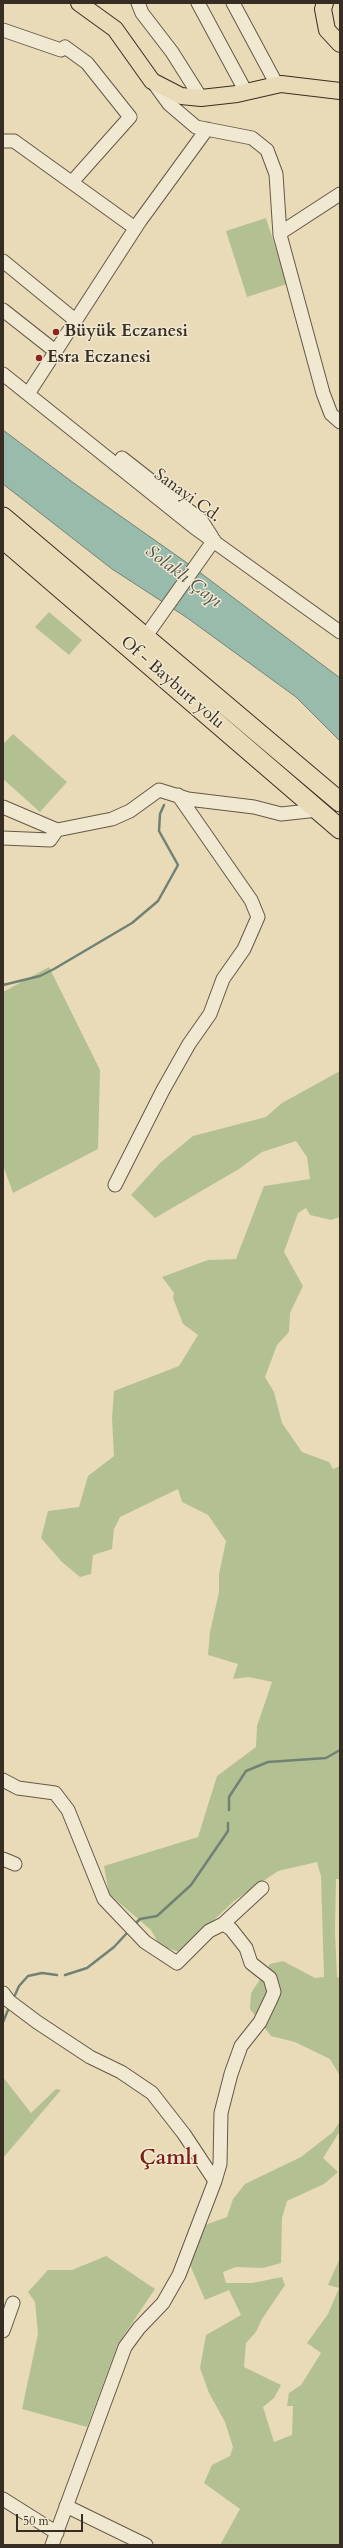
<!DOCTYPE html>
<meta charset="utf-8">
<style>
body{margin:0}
#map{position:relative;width:343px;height:2548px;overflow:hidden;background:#eadbb8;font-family:Cardo,serif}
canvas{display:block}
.frame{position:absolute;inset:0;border:4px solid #372d24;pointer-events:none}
.scale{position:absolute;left:16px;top:2514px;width:67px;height:18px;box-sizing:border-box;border:2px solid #372d24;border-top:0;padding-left:5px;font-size:12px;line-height:14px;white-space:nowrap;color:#372d24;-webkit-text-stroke:3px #f1e8d1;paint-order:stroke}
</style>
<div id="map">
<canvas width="343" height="2548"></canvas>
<div class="frame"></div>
<div class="scale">50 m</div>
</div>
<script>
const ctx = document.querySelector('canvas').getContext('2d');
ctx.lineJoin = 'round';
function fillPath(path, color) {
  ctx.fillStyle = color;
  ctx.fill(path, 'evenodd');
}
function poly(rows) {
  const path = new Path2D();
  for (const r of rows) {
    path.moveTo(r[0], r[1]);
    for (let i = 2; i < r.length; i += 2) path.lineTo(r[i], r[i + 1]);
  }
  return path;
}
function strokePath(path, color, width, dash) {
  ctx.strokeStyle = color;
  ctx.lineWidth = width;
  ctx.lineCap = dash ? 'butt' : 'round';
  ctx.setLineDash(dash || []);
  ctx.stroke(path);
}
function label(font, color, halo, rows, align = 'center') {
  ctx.font = font + ' Cardo,serif';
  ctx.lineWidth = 3;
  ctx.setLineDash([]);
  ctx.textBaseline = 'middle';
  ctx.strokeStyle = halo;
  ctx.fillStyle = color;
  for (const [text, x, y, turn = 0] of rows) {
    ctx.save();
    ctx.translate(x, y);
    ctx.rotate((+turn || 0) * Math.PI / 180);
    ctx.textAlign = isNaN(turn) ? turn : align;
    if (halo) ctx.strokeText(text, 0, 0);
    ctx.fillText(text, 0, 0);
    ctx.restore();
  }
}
fillPath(poly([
 [266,218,287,284,247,297,226,231],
 [49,612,82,640,69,655,35,627],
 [13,734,67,782,40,812,3,779,3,744],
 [49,967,100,1070,98,1149,13,1193,3,1165,3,992],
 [340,1071,340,1217,331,1220,310,1215,306,1208,298,1213,284,1252,303,1286,290,1313,289,1332,277,1345,265,1377,274,1392,282,1423,302,1452,329,1462,333,1469,340,1466,340,1879,336,1879,335,1931,337,1977,340,1978,340,2076,330,2059,295,2042,271,2036,250,2009,251,1993,270,1964,283,1961,315,1978,324,1977,321,1876,317,1862,278,1871,234,1901,180,1952,160,1946,151,1930,109,1894,104,1866,198,1837,217,1776,256,1747,257,1726,272,1682,249,1677,233,1679,238,1664,208,1655,210,1632,219,1592,219,1574,226,1541,208,1515,182,1502,178,1489,120,1517,114,1529,112,1549,93,1555,91,1574,80,1577,62,1562,41,1538,48,1511,79,1507,88,1476,114,1456,112,1418,114,1391,179,1366,198,1335,183,1324,173,1298,174,1293,162,1277,208,1260,236,1259,264,1186,310,1179,307,1157,296,1141,262,1152,239,1169,155,1218,131,1195,160,1163,193,1136,266,1117,282,1103],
 [3,2077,31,2113,56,2089,61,2090,3,2158],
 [340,2121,340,2131,323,2158,338,2172,324,2184,287,2201,282,2218,281,2263,263,2268,236,2267,223,2272,226,2283,252,2283,282,2277,285,2285,262,2319,256,2332,246,2343,244,2367,281,2385,274,2398,263,2407,274,2442,292,2435,293,2406,287,2406,289,2393,301,2385,321,2353,307,2343,328,2314,339,2288,328,2285,340,2258,340,2545,220,2545,240,2509,204,2483,212,2465,230,2456,233,2447,225,2422,209,2393,200,2368,206,2335,241,2315,229,2290,205,2300,190,2265,205,2225,227,2217,233,2199,245,2184,301,2157,333,2132],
 [106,2256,155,2289,118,2344,87,2427,22,2409,38,2334,35,2302,28,2292,48,2270,72,2270]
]), '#b3c192');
const water = poly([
 [3,430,75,484,190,565,340,678,340,741,296,697,186,617,112,569,3,484,3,430]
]);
fillPath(water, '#98bbab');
strokePath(water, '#718275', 1);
strokePath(poly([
 [3,985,40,976,54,969,132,923,158,901,178,865,159,831,160,814,164,805],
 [229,1810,229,1797,246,1771,268,1762,326,1758,340,1750],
 [137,1922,140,1919,157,1916,191,1885,228,1831,228,1823],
 [65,1975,87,1968,114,1947,127,1933],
 [15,1995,19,1986,28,1976,42,1973,57,1975],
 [3,2022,8,2010]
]), '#718275', 2.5);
const minor = poly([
 [138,3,142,13,172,52,201,98],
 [198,3,246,92],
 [233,3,277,85],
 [3,30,61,50,65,47,87,63,130,117,72,182],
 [153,82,169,104,196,127,252,138,267,150,276,174,280,235,323,393,331,414,340,422],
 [3,141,14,141,135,228],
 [280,233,340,194],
 [3,261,75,320],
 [3,310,55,351],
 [3,374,195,528,340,632],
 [28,394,140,221,207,129],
 [122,458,201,520,212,537],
 [141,643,214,540],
 [3,807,57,830],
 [3,838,50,840,57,830,112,819,130,811,159,790,188,799,254,807,281,814,318,810],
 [115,1185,163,1090,189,1044,210,1014,223,979,244,949,258,917,251,900,178,795],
 [3,1780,18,1788,55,1793,68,1810,104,1899,145,1942,177,1963,209,1931,223,1924,231,1929,246,1948,251,1963,270,1978,274,1992,271,1999,260,2022,241,2046,231,2074,221,2113,220,2164,215,2181],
 [3,1859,15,1864],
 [223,1924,262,1888],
 [3,1993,9,2001,37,2022,90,2057,121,2072,152,2093,184,2134,215,2181,179,2275,163,2303,139,2328,125,2347,52,2545],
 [3,2331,13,2303],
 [3,2499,57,2533],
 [66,2506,146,2545]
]);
const major = poly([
 [79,3,115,29,152,81,181,96,201,98,237,94,281,84,340,91],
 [325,3,323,9,327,30,340,44]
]);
const highway = poly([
 [3,517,340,802],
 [3,539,340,829]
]);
strokePath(minor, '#645849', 15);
strokePath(major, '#372d24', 18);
strokePath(highway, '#372d24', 21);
strokePath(minor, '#f1e8d1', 13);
strokePath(major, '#eadbb8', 16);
strokePath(highway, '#eadbb8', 19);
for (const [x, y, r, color] of [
 [56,332,4,"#8f2418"],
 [39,358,4,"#8f2418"]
]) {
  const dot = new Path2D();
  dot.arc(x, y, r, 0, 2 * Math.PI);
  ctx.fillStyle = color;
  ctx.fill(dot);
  strokePath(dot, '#f1e8d1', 1.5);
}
label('bold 17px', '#372d24', '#f1e8d1', [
 ["Büyük Eczanesi",64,332],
 ["Esra Eczanesi",47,358]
], 'left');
label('17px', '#372d24', '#f1e8d1', [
 ["Sanayi Cd.",187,496,36],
 ["Of - Bayburt yolu",172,683,41]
]);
label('italic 18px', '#4f5046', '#f1e8d1', [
 ["Solaklı Çayı",183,577,37]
]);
label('bold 21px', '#7a1f14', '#f1e8d1', [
 ["Çamlı",169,2159]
]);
</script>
